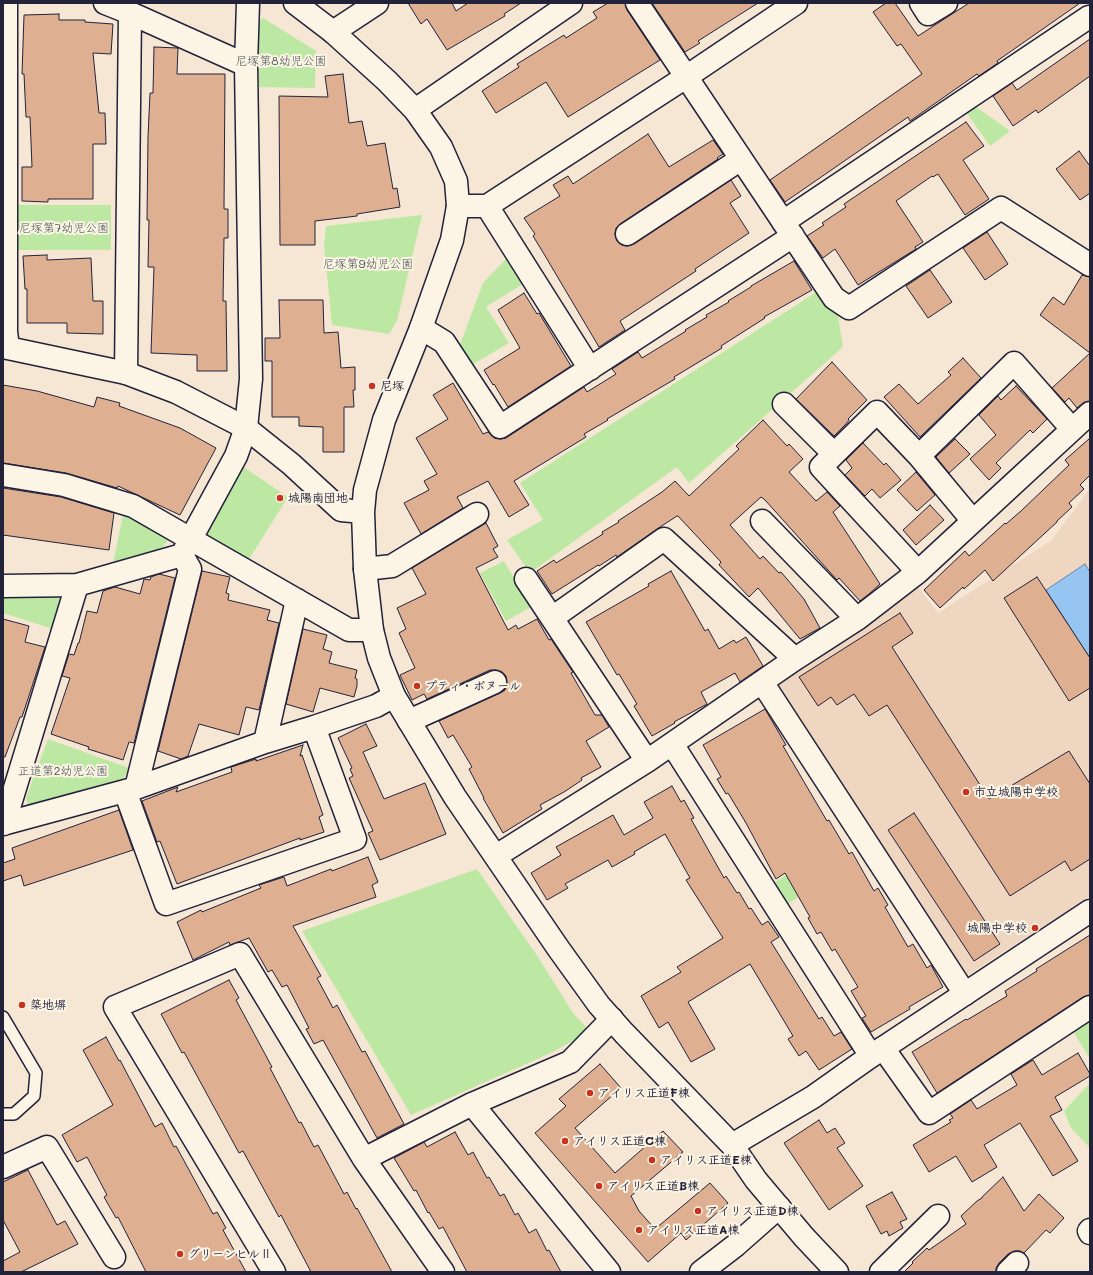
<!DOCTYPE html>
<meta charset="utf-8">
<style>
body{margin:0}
#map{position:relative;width:1093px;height:1275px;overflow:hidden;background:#f6e7d4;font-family:Mali,sans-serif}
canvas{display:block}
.frame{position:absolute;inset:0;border:4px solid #22223b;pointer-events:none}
</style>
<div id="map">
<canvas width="1093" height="1275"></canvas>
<div class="frame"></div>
</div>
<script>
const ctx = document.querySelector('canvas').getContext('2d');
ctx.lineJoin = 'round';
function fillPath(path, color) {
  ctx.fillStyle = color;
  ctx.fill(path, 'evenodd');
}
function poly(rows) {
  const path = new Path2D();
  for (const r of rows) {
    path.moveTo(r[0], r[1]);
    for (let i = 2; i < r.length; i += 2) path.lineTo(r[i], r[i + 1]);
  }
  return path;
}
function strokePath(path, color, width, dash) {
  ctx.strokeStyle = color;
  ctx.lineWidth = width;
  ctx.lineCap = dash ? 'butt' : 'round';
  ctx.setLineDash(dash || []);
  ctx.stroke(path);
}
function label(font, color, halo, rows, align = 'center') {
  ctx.font = font + ' Mali,"Klee One",sans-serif';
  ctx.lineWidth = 4;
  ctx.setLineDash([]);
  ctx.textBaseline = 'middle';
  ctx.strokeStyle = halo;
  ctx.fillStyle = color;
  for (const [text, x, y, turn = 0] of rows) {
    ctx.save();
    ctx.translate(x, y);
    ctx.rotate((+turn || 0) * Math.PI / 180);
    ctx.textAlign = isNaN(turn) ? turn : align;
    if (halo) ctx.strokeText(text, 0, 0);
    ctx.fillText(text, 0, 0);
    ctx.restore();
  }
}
fillPath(poly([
 [1090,488,1090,896,965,977,774,687,918,587,938,613,1052,540]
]), '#efd6c0');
fillPath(poly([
 [263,18,316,51,315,88,254,87,254,25],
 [975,106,1010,131,990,146,966,112],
 [16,205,111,205,111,250,17,250],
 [422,215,397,321,389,334,332,325,324,245,326,226],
 [506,259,523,284,486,307,509,343,470,366,458,350,483,283],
 [818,291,838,316,843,347,689,483,677,467,530,573,507,540,543,520,520,483],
 [239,464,288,497,246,564,201,535],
 [123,515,163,533,168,540,163,547,147,554,113,563],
 [504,561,531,607,506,621,480,573],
 [56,593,62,599,53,629,3,613,3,595],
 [48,739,129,768,124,778,32,807,28,806,26,798],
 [813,858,827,879,786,905,772,884],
 [477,869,538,957,573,1013,590,1031,553,1052,411,1115,302,931],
 [1090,1018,1090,1059,1071,1028],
 [1090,1083,1090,1148,1071,1128,1064,1111]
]), '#bde8a4');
const water = poly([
 [1085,564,1090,572,1090,658,1046,590,1085,564]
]);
fillPath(water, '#97c5f2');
strokePath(water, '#6884a9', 1);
const building = poly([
 [408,3,452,3,456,11,468,3,521,3,504,14,505,16,447,50,427,19,421,24,408,3],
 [608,3,625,3,627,10,660,60,568,117,546,82,496,113,482,91,519,67,517,64,564,35,566,38,597,18,593,12,608,3],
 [652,3,758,3,698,41,700,43,685,52,652,3],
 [886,3,895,3,918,36,969,3,1080,3,997,61,998,63,979,76,977,74,910,121,908,117,785,202,770,180,922,74,901,44,897,46,873,12,886,3],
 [59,14,59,20,85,20,85,22,113,24,111,54,93,53,99,113,105,113,106,144,93,144,93,199,48,199,48,202,22,201,22,167,32,167,30,117,26,117,24,74,22,74,24,15,59,14],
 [1090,39,1090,76,1038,113,1036,110,1013,126,993,96,1012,83,1017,90,1090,39],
 [154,47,178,48,177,74,225,74,224,209,228,209,228,238,224,238,223,301,226,301,227,371,197,371,197,355,151,353,154,267,148,267,149,220,147,220,148,137,150,93,153,93,154,47],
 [343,74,349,123,362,121,367,146,385,143,393,189,397,188,400,207,357,214,357,216,315,221,315,245,280,245,279,96,328,97,325,76,343,74],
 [966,122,984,146,963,160,989,199,965,215,938,174,933,177,932,176,896,201,923,242,915,247,916,249,858,285,835,249,823,258,807,236,824,225,822,223,846,207,844,204,966,122],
 [648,134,669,167,713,140,723,154,717,158,718,159,620,224,616,228,615,234,617,241,622,245,627,246,634,244,731,180,741,196,730,203,749,233,695,269,696,271,620,321,625,330,599,347,544,254,533,236,535,234,524,218,560,196,553,185,568,176,573,184,648,134],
 [1079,151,1090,166,1090,193,1080,200,1056,169,1079,151],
 [987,232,1008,264,985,280,963,248,987,232],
 [47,255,47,260,91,258,93,301,103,301,103,334,67,333,67,323,27,323,27,289,25,289,23,256,47,255],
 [794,261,812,290,764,317,765,318,721,346,722,348,674,377,675,379,607,419,608,420,584,434,586,437,514,481,529,505,509,517,488,481,457,497,463,508,421,534,404,503,429,490,424,481,437,474,416,438,448,419,433,395,453,383,483,434,488,432,495,438,501,439,506,438,584,387,587,392,616,374,612,369,638,352,642,358,686,331,685,330,707,317,706,315,729,302,728,301,751,287,751,286,794,261],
 [930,270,952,302,928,318,906,286,930,270],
 [1082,275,1090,277,1090,401,1082,404,1077,408,1069,398,1065,402,1052,388,1090,353,1040,315,1053,297,1064,305,1082,275],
 [524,293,537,314,539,313,571,366,508,407,494,384,493,385,484,370,520,348,498,310,524,293],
 [279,300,323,300,324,333,338,332,341,368,355,367,355,390,353,390,354,407,344,407,344,452,323,452,323,427,299,426,299,417,272,417,272,361,265,361,265,338,280,338,279,300],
 [963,358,981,378,920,437,884,397,899,384,918,404,951,375,948,372,963,358],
 [832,362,867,400,848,419,849,420,846,424,834,436,796,399,832,362],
 [3,385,37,391,94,407,97,397,120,403,119,406,180,428,216,448,180,515,118,486,117,488,66,473,3,463,3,385],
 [1016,386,1047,419,1033,433,1030,430,996,463,1001,468,989,480,970,459,996,435,979,415,998,396,1001,400,1016,386],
 [763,420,787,446,789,444,803,459,789,472,816,501,827,492,840,506,833,512,880,584,869,594,860,601,839,578,837,580,765,500,761,497,730,525,760,559,763,556,779,573,781,572,804,599,820,628,800,639,758,588,749,597,719,565,721,562,678,516,677,516,657,529,617,557,616,555,599,566,598,565,552,594,537,571,554,560,556,563,603,534,602,532,619,522,618,521,662,492,675,481,689,496,739,449,736,446,763,420],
 [1090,438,1090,475,1080,485,1084,489,1069,503,1072,507,1057,521,1057,522,993,581,985,570,964,589,963,587,940,608,924,590,965,551,969,556,1005,523,1006,524,1021,511,1069,465,1065,460,1090,438],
 [955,439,970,454,949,473,936,457,955,439],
 [863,443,884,465,886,463,901,480,880,498,872,489,865,496,845,475,852,468,846,460,863,443],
 [916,472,935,495,917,511,897,490,916,472],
 [3,488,61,497,114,513,109,550,3,535,3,488],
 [930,505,944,520,916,545,903,530,930,505],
 [486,523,498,546,493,549,498,557,476,568,508,630,516,625,518,629,537,619,549,640,551,639,573,672,571,673,595,715,602,715,609,727,586,741,601,767,581,778,582,780,564,792,540,805,542,809,503,833,483,798,484,798,469,769,472,767,453,735,448,738,439,721,500,693,505,690,507,684,506,676,502,672,496,670,490,670,427,699,424,694,412,700,400,675,415,668,399,633,406,629,397,608,426,594,412,568,486,523],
 [202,571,230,577,226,593,229,594,228,600,270,610,267,620,279,623,259,710,246,707,239,735,199,724,188,756,181,759,158,751,202,571],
 [671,571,705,631,708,629,719,649,734,640,736,643,746,637,763,666,740,682,735,673,701,692,707,704,674,722,675,723,652,736,634,706,637,704,619,674,617,675,586,622,649,586,648,584,671,571],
 [159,574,175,578,134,743,129,742,123,760,88,749,89,747,51,734,70,678,62,676,69,654,74,655,78,643,79,643,87,611,97,613,103,591,115,587,140,594,144,579,150,580,151,577,159,574],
 [1037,577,1090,658,1090,688,1069,701,1004,598,1037,577],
 [900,613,913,633,892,647,989,799,1069,751,1090,784,1090,859,1071,871,1065,861,1010,896,887,705,869,716,854,694,837,705,831,697,818,706,799,677,900,613],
 [3,619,29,626,25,642,45,647,22,717,20,717,5,757,3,757,3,619],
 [303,629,327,635,323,649,332,652,329,663,357,670,355,678,357,679,357,686,354,697,320,688,313,712,286,704,303,629],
 [765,709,786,745,783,746,827,821,829,820,849,854,852,852,874,891,878,888,888,905,885,907,908,947,913,944,927,968,931,965,943,987,909,1007,910,1009,871,1032,862,1018,866,1016,851,991,858,987,835,949,832,951,821,932,817,934,808,918,810,917,785,873,776,879,746,823,728,793,726,794,717,779,721,777,703,745,765,709],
 [366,724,377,746,363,752,384,799,425,783,446,834,380,860,368,833,373,831,349,778,353,776,350,769,352,768,338,738,366,724],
 [303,745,300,756,302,755,323,815,319,817,324,832,300,840,300,838,177,884,160,841,157,842,142,801,178,787,176,792,232,772,231,767,256,759,256,761,303,745],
 [672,786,681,802,684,800,694,818,691,819,724,878,726,876,737,893,739,892,749,909,751,908,762,925,768,921,779,937,771,942,819,1019,822,1017,834,1036,841,1032,852,1049,819,1070,806,1051,799,1056,788,1039,793,1036,750,964,688,1002,715,1049,691,1062,668,1022,659,1028,641,996,681,972,677,967,723,938,686,880,690,878,665,834,634,852,635,854,612,867,608,860,565,884,568,888,547,900,531,873,561,855,556,847,613,815,624,835,653,818,644,802,672,786],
 [119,810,133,850,24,886,21,875,3,881,3,863,15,859,12,848,119,810],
 [914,813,1000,944,974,961,888,830,914,813],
 [368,857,378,882,372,885,376,897,293,926,321,976,317,978,333,1008,337,1005,362,1052,365,1051,404,1124,377,1138,323,1040,314,1044,306,1029,309,1028,287,985,282,987,272,970,268,972,249,938,230,945,229,942,193,960,177,922,201,910,202,912,261,888,259,885,284,877,287,886,331,869,332,871,368,857],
 [1090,935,1090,995,1083,997,937,1093,912,1052,966,1019,967,1020,1007,996,1005,991,1037,971,1036,969,1090,935],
 [229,980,239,998,236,1000,272,1067,270,1068,299,1123,301,1122,314,1147,318,1145,344,1194,347,1192,356,1209,357,1208,392,1272,311,1272,281,1215,279,1217,243,1151,239,1153,184,1052,182,1053,161,1014,229,980],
 [106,1037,119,1061,120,1060,155,1127,162,1123,174,1147,176,1146,213,1214,217,1212,226,1228,223,1230,246,1272,146,1272,118,1217,116,1218,104,1197,107,1195,87,1157,77,1162,62,1135,113,1105,83,1050,106,1037],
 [1078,1053,1090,1074,1090,1076,1055,1097,1062,1110,1050,1116,1078,1161,1053,1176,1020,1123,984,1145,997,1167,972,1182,956,1156,929,1172,913,1145,951,1122,949,1120,953,1118,950,1114,971,1100,977,1109,1017,1085,1011,1074,1033,1060,1042,1075,1078,1053],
 [600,1064,621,1088,575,1128,615,1173,663,1131,683,1152,631,1196,639,1211,655,1229,710,1183,728,1203,686,1240,681,1233,648,1262,535,1133,566,1106,559,1099,600,1064],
 [819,1120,827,1133,835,1128,845,1143,837,1148,863,1186,829,1210,784,1143,819,1120],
 [455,1132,468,1155,473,1152,487,1178,489,1177,500,1196,504,1194,515,1215,518,1213,529,1233,536,1229,547,1251,549,1250,561,1272,467,1272,443,1227,439,1229,429,1212,428,1213,416,1190,414,1191,394,1158,424,1142,427,1147,455,1132],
 [28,1170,57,1225,65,1221,78,1244,21,1272,3,1272,3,1261,20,1252,3,1220,3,1182,28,1170],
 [1003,1177,1024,1211,1039,1194,1064,1218,1050,1233,1046,1230,1024,1253,1020,1251,1014,1251,1008,1254,999,1263,996,1268,996,1272,904,1272,913,1263,912,1262,927,1248,929,1250,966,1224,961,1216,977,1201,982,1198,982,1197,1003,1177],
 [892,1192,907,1219,900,1222,903,1228,889,1236,887,1231,881,1234,866,1206,892,1192]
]);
fillPath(building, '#dfaf91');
strokePath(building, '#22223b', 1);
const service = poly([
 [3,1017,36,1073,34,1096,14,1114,3,1114]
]);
const minor = poly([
 [6,3,6,332,8,347],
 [105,3,130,13,246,65],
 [637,3,834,298,849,308,1001,208,1090,265],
 [921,3,928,14,946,3],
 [333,32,377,3],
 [415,110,571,3],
 [458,206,487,206,686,77,796,3],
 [487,206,590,369],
 [783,222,1089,17],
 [627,234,741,159],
 [421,328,444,342,500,427,793,236],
 [126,373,130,13],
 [784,404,834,454],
 [919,456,1014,363,1072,429],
 [3,475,64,485,133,506,349,630,372,630],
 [762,521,857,619],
 [365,569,392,566,477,514],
 [918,572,821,467,877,412,919,456,973,521],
 [526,579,647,761],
 [3,586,77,585,182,555,236,456,246,428,251,379,246,65,248,3],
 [552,618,664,539,795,659],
 [762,682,965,994],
 [409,721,495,682],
 [265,742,297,600],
 [672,744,871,1056],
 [136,788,190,569,182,555],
 [125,791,166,904,355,839,314,727],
 [3,824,136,788,265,742,314,727,376,706,394,696],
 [4,824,77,585],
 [496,856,647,761,795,659,857,619,918,572,1090,413],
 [883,1048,929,1113,1090,1007],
 [472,1104,609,1272],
 [3,1167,47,1147,114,1257],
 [1090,1230,1089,1231,1090,1233],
 [274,1272,115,1007,240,954,364,1159],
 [443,1272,364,1159,472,1104,570,1062,612,1019],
 [701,1272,736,1245,779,1207],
 [881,1272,938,1216],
 [1008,1272,1017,1263]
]);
const tertiary = poly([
 [295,3,333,32,387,81,415,110,441,147,456,181,458,206,452,240,421,328,384,420,365,490,363,512,365,569,372,630,379,658,394,696,455,797,558,948,599,1005,624,1033,732,1145,756,1180,804,1237,837,1272],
 [3,347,126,373,176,392,246,428,291,464,341,510,363,512],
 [732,1145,813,1097,871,1056,1090,911]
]);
strokePath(service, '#22223b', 14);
strokePath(minor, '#22223b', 25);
strokePath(tertiary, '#22223b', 25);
strokePath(service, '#fcf5e5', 11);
strokePath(minor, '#fcf5e5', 22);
strokePath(tertiary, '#fcf5e5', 22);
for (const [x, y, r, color] of [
 [372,386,4,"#c8321e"],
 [280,498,4,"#c8321e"],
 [417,686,4,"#c8321e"],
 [966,792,4,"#c8321e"],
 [1035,928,4,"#c8321e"],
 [22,1005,4,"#c8321e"],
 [590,1093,4,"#c8321e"],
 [565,1141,4,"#c8321e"],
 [652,1160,4,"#c8321e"],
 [599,1186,4,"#c8321e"],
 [698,1211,4,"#c8321e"],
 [639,1230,4,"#c8321e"],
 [180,1254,4,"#c8321e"]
]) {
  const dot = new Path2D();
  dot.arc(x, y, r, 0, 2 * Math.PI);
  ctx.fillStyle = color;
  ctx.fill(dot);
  strokePath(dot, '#fcf5e5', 1.5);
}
label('12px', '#495455', '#fcf5e5', [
 ["尼塚第8幼児公園",281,61],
 ["尼塚第7幼児公園",64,228],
 ["尼塚第9幼児公園",368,264],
 ["正道第2幼児公園",63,771]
]);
label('bold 12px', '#22223b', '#fcf5e5', [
 ["尼塚",380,386],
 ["城陽南団地",288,498],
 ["プティ・ボヌール",425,686],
 ["市立城陽中学校",974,792],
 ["城陽中学校",1027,928,"right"],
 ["築地塀",30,1005],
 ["アイリス正道F棟",598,1093],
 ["アイリス正道C棟",573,1141],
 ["アイリス正道E棟",660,1160],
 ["アイリス正道B棟",607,1186],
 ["アイリス正道D棟",706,1211],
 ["アイリス正道A棟",647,1230],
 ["グリーンヒルⅡ",188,1254]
], 'left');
</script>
